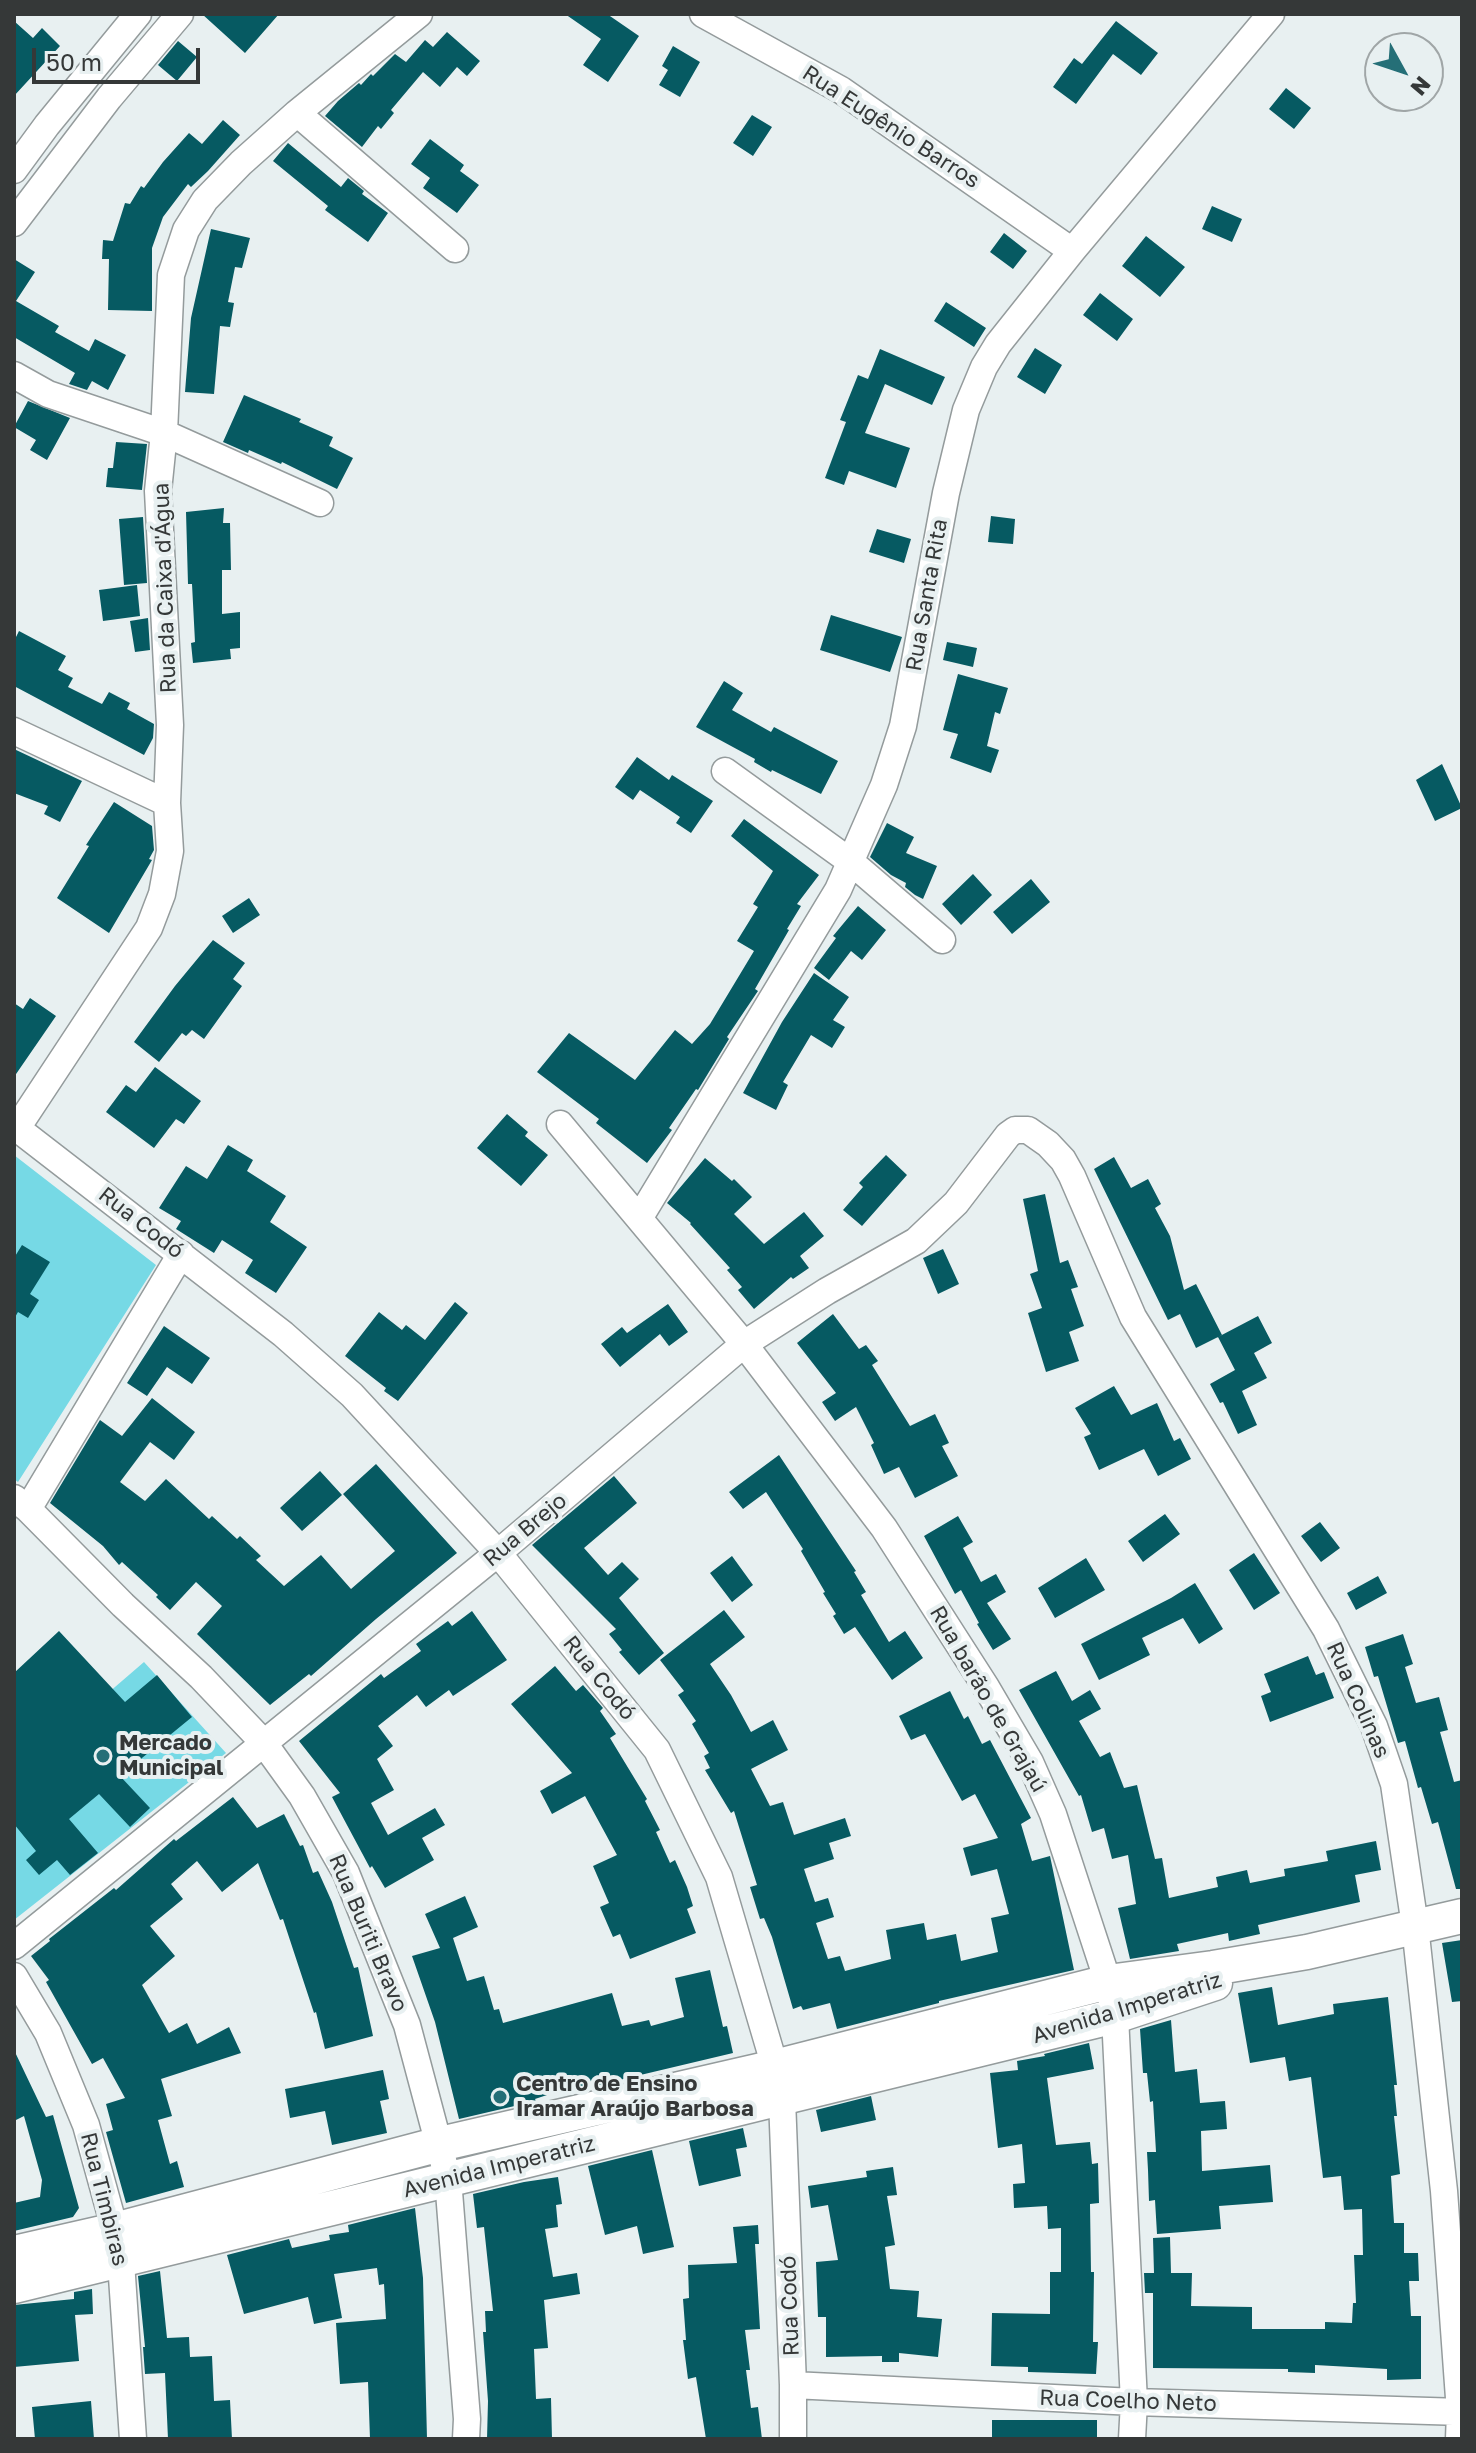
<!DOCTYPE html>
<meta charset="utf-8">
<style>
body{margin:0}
#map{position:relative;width:1476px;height:2453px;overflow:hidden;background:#e8f0f1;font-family:"Golos Text",sans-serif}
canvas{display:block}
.frame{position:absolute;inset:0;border:16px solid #353838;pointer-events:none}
.north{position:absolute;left:1364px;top:32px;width:80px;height:80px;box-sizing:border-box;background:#e8f0f1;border:2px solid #a0a6a7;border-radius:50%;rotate:130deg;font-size:22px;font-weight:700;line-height:32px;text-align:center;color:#353838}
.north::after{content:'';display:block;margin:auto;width:28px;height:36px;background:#256f77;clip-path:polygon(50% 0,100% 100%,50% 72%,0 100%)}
.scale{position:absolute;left:32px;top:48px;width:168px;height:36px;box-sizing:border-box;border:4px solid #353838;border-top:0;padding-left:10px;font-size:24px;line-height:28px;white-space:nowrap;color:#353838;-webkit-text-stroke:6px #e8f0f1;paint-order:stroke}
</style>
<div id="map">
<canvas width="1476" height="2453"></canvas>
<div class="frame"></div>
<div class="north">N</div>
<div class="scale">50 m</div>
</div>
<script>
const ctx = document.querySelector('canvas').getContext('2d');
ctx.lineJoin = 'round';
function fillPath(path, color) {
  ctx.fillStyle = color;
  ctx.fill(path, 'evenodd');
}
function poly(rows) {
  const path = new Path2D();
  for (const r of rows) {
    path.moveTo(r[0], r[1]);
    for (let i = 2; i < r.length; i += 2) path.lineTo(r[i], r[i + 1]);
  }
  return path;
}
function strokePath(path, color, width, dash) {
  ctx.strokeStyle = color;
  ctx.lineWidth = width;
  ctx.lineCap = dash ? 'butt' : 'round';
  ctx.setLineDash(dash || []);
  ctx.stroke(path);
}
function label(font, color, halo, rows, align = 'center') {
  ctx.font = font + ' "Golos Text",sans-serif';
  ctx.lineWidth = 8;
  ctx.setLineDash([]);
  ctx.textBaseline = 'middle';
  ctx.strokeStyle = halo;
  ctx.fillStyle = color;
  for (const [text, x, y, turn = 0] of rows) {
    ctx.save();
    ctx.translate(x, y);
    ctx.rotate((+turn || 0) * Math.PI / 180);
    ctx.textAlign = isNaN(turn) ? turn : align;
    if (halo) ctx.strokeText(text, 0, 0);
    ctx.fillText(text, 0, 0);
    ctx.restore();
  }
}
fillPath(poly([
 [14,1155,156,1265,18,1482,14,1479],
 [144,1662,226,1753,14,1920,14,1774]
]), '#76d9e5');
fillPath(poly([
 [202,14,279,14,245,53],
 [565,14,607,14,639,36,608,82,583,65,601,39],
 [14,21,33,38,42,28,60,46,14,96],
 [1116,21,1158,53,1141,75,1113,54,1076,104,1053,87,1074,58,1082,64],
 [447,32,480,61,467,76,457,67,440,87,423,72,391,110,394,113,381,129,378,126,362,147,325,116,338,101,359,83,361,85,371,74,373,76,395,54,406,62,425,40,433,47],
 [178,41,197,57,177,81,158,65],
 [673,46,700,62,680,97,659,85,668,70,662,66],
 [1286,88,1311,108,1294,129,1269,109],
 [752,115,772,127,753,156,733,143],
 [223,120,240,135,208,171,191,187,188,184,163,217,152,248,152,311,108,310,109,259,102,259,103,240,113,241,125,203,130,204,141,186,144,188,163,162,189,133,202,144],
 [430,139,464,165,460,171,479,185,457,213,423,188,430,178,411,164],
 [288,143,341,187,348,178,364,191,362,194,388,213,368,242,325,210,328,206,273,161],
 [1212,206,1242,219,1232,242,1202,229],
 [211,229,250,238,242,268,235,267,228,302,234,303,230,327,220,326,214,394,185,392,191,318],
 [1004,233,1027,251,1013,269,990,252],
 [1146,236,1185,267,1160,297,1122,266],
 [14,259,35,272,16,301,59,326,55,332,89,351,95,339,126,355,108,390,92,381,87,390,69,384,75,373,14,337],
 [1100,293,1133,319,1117,341,1083,315],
 [946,302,986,328,974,347,934,321],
 [1035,348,1062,365,1045,394,1017,377],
 [880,349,945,377,932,405,885,384,865,433,910,448,896,488,849,471,844,485,825,478,846,422,840,420,858,375,868,379],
 [244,395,301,419,299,422,333,437,329,446,353,458,337,489,282,462,281,464,249,450,248,453,223,442],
 [28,401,70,418,47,460,30,450,36,440,14,427],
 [116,442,147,444,142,490,106,487,108,468,113,468],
 [224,508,223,523,230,523,231,570,222,570,222,614,240,612,240,648,230,649,231,659,193,663,191,643,195,642,192,584,188,584,186,512],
 [991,516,1015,519,1013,544,988,542],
 [143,517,147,583,124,585,119,519],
 [877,529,911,539,904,563,869,552],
 [137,585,140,616,103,621,99,590],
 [831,615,902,637,890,672,820,650],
 [148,618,150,650,135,652,130,621],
 [19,631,66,656,58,670,73,678,68,687,102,704,109,692,130,703,127,709,154,724,153,738,144,755,14,686,14,641],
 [947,642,977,648,973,667,943,660],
 [958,674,1008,688,1000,714,995,712,987,746,999,750,991,773,950,758,958,734,943,730],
 [724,681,743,693,732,710,771,732,774,727,838,761,821,794,772,770,771,772,754,762,755,759,696,727],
 [14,749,82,781,60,822,44,814,48,806,14,793],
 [637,757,669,780,672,775,713,801,691,833,676,823,680,817,640,790,633,800,615,787],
 [1442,764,1462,808,1435,821,1416,780],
 [114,802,152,826,154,850,149,859,152,860,109,933,57,898,89,846,86,845],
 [744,819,819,875,797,904,801,906,787,929,789,930,755,989,758,991,727,1037,729,1039,698,1090,696,1089,669,1128,672,1130,647,1163,596,1123,599,1119,537,1072,569,1033,635,1080,675,1030,692,1044,710,1024,754,951,737,941,758,907,753,904,773,871,731,836],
 [887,823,914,837,906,853,937,866,923,899,915,895,905,887,906,883,891,875,870,857],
 [973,874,992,895,961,925,942,904],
 [1031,879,1050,902,1012,934,993,912],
 [249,898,260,915,233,933,222,916],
 [858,906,886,930,862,960,851,951,829,980,814,968,836,938,833,936],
 [213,940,245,963,233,979,242,986,204,1039,192,1030,186,1036,182,1033,159,1062,134,1042,175,986],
 [814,973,849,997,833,1020,845,1027,832,1048,811,1035,783,1082,788,1085,776,1110,743,1093,782,1022],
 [30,998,56,1016,14,1077,14,1003,23,1009],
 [155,1067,201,1101,184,1124,176,1119,154,1148,106,1112,126,1085,136,1092],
 [507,1114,528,1132,525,1136,548,1155,521,1186,477,1148],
 [228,1145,253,1160,247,1171,286,1196,270,1222,307,1247,276,1293,245,1273,253,1260,222,1240,214,1253,176,1229,181,1221,159,1208,186,1166,207,1179],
 [886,1155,907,1175,862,1226,843,1210,863,1187,859,1183],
 [1114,1157,1131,1188,1148,1179,1161,1204,1155,1208,1170,1236,1184,1290,1196,1284,1222,1335,1196,1348,1180,1314,1168,1320,1094,1169],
 [705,1158,732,1181,734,1179,752,1197,734,1214,764,1244,804,1212,824,1236,800,1256,809,1268,793,1279,791,1277,754,1309,738,1290,742,1287,727,1270,730,1268,690,1224,691,1223,667,1203],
 [1045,1194,1060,1263,1068,1260,1078,1287,1071,1289,1084,1326,1069,1332,1079,1361,1046,1372,1028,1313,1042,1308,1030,1274,1038,1271,1023,1199],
 [22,1245,50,1262,30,1294,39,1300,28,1318,18,1312,14,1319,14,1258],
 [943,1249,959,1284,938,1294,923,1258],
 [455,1302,468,1313,398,1401,384,1391,386,1388,345,1356,379,1312,402,1330,406,1325,425,1340],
 [668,1304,688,1332,669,1346,660,1334,620,1367,601,1344,622,1327,627,1333],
 [833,1314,859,1349,866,1345,878,1361,872,1365,910,1426,935,1414,949,1443,942,1446,958,1476,915,1498,899,1467,884,1474,871,1445,874,1443,856,1407,835,1421,822,1402,836,1393,797,1343],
 [1258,1316,1272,1343,1254,1353,1267,1378,1242,1391,1257,1425,1238,1434,1223,1402,1220,1403,1210,1384,1235,1370,1218,1337],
 [164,1326,210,1358,192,1384,167,1367,147,1396,127,1383],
 [1114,1386,1131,1415,1157,1403,1174,1441,1180,1438,1191,1459,1158,1476,1144,1449,1099,1470,1084,1437,1091,1434,1075,1408],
 [152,1398,195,1432,174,1460,150,1442,120,1482,145,1501,166,1479,209,1519,212,1516,237,1539,240,1536,261,1556,256,1560,284,1586,321,1555,351,1589,395,1551,343,1494,376,1464,457,1553,376,1619,311,1676,309,1674,270,1705,197,1634,222,1606,196,1582,170,1610,156,1597,158,1595,122,1562,119,1565,103,1546,50,1503,100,1420,122,1436],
 [779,1455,856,1571,854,1572,866,1592,861,1595,889,1642,905,1631,923,1658,892,1680,855,1627,844,1634,833,1616,836,1614,823,1593,825,1592,801,1551,803,1549,766,1492,743,1509,729,1492],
 [320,1471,342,1495,302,1531,280,1508],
 [614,1476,637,1503,584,1548,608,1575,622,1562,639,1579,619,1598,664,1653,639,1675,619,1652,622,1650,609,1634,616,1629,532,1545],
 [1165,1514,1180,1534,1143,1562,1128,1541],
 [958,1516,973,1542,963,1548,981,1582,996,1574,1006,1592,987,1603,1011,1639,993,1650,977,1624,979,1623,961,1590,955,1594,924,1536],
 [1320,1522,1340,1548,1321,1562,1301,1536],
 [1254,1553,1280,1593,1254,1610,1229,1570],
 [732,1556,753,1585,732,1602,710,1573],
 [1086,1558,1105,1590,1055,1618,1038,1588],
 [1378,1576,1387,1593,1356,1610,1347,1593],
 [1195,1583,1223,1629,1199,1644,1183,1618,1142,1638,1150,1655,1099,1680,1081,1644,1171,1598],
 [724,1610,745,1637,710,1664,731,1695,751,1732,773,1720,788,1750,751,1769,770,1806,783,1802,794,1835,845,1818,851,1836,829,1843,834,1859,804,1869,815,1902,828,1898,834,1917,816,1923,828,1959,840,1956,845,1971,891,1959,886,1930,924,1923,927,1940,956,1934,961,1961,998,1952,991,1918,1009,1914,997,1869,971,1876,963,1848,998,1838,975,1794,962,1801,925,1734,911,1740,899,1716,950,1691,964,1719,968,1716,982,1744,990,1740,1031,1818,1021,1824,1032,1861,1050,1856,1074,1970,939,2001,939,2003,837,2029,830,2003,803,2010,801,2006,793,2009,772,1937,764,1918,760,1919,750,1887,757,1885,734,1811,731,1813,705,1770,710,1768,704,1756,709,1753,692,1724,696,1721,678,1695,684,1691,660,1660],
 [472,1611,507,1660,453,1696,449,1690,426,1707,417,1695,378,1726,393,1746,377,1759,394,1790,371,1803,388,1835,435,1808,445,1825,422,1838,434,1860,385,1888,372,1866,370,1868,332,1797,340,1793,299,1741,381,1674,384,1678,421,1651,416,1644,448,1621,452,1626],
 [59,1631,125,1702,157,1675,192,1717,120,1776,150,1808,130,1827,99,1794,69,1819,98,1853,70,1875,57,1860,39,1875,26,1860,36,1851,14,1824,14,1673],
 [1403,1634,1413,1664,1405,1667,1416,1703,1439,1697,1448,1730,1440,1732,1454,1782,1462,1780,1462,1889,1456,1889,1438,1822,1432,1824,1421,1787,1418,1788,1405,1741,1398,1743,1378,1676,1374,1677,1365,1647],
 [1308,1656,1316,1675,1324,1672,1334,1698,1270,1722,1261,1696,1271,1692,1264,1674],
 [555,1666,576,1691,583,1685,603,1708,600,1711,616,1734,610,1738,647,1799,645,1801,660,1830,656,1832,670,1863,675,1860,687,1887,693,1906,687,1909,696,1933,630,1959,620,1934,613,1937,600,1907,609,1903,593,1866,617,1855,585,1796,552,1814,540,1791,572,1773,511,1704],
 [1056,1671,1072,1701,1090,1690,1101,1709,1079,1721,1100,1757,1110,1752,1124,1788,1137,1785,1155,1859,1162,1858,1169,1898,1218,1887,1216,1877,1247,1870,1250,1883,1285,1876,1284,1869,1328,1861,1326,1851,1376,1841,1381,1870,1355,1875,1360,1902,1258,1925,1260,1934,1229,1941,1228,1933,1177,1944,1179,1951,1130,1959,1118,1908,1136,1904,1128,1855,1112,1859,1104,1828,1092,1832,1081,1795,1079,1796,1019,1690],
 [233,1797,257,1828,284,1814,300,1846,303,1845,313,1873,318,1871,332,1902,354,1968,358,1967,373,2036,325,2049,316,2012,314,2013,283,1919,280,1920,258,1863,222,1892,197,1861,171,1884,183,1899,150,1926,175,1956,142,1985,169,2033,187,2023,197,2044,229,2027,241,2053,161,2079,172,2116,158,2120,170,2164,177,2161,184,2187,126,2203,106,2132,113,2130,106,2104,125,2098,103,2058,92,2064,46,1982,49,1980,31,1956,50,1941,49,1939,114,1888,116,1890,174,1839,176,1841],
 [465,1896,478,1927,453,1938,467,1981,484,1976,494,2010,499,2009,503,2023,612,1993,622,2026,649,2020,651,2026,684,2017,675,1978,710,1970,723,2027,727,2026,733,2053,573,2091,573,2089,568,2090,566,2079,545,2083,547,2095,535,2099,536,2101,459,2119,435,2022,412,1956,440,1948,425,1914],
 [1462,1940,1462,2001,1452,2002,1442,1943],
 [1272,1987,1278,2025,1334,2014,1333,2004,1388,1997,1397,2085,1394,2085,1397,2116,1394,2116,1400,2174,1391,2176,1394,2223,1404,2223,1404,2253,1418,2253,1419,2281,1409,2281,1411,2316,1421,2316,1421,2379,1387,2380,1387,2369,1315,2365,1315,2373,1288,2372,1288,2369,1153,2368,1153,2293,1145,2293,1144,2273,1154,2273,1153,2238,1170,2237,1171,2273,1192,2273,1191,2306,1252,2307,1252,2329,1325,2329,1325,2322,1352,2323,1353,2303,1356,2303,1354,2255,1363,2255,1362,2209,1344,2210,1341,2176,1323,2178,1311,2077,1289,2081,1285,2057,1250,2063,1238,1993],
 [1171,2020,1175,2072,1197,2069,1200,2103,1225,2101,1227,2129,1201,2131,1202,2171,1270,2165,1273,2202,1219,2206,1221,2229,1157,2234,1155,2200,1149,2201,1148,2170,1147,2152,1156,2152,1153,2101,1150,2102,1147,2073,1143,2073,1140,2029],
 [1089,2043,1094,2069,1047,2078,1056,2145,1090,2142,1092,2164,1098,2163,1099,2203,1090,2204,1091,2272,1094,2272,1093,2342,1098,2342,1096,2374,1028,2372,1028,2367,991,2366,992,2313,1050,2314,1050,2272,1061,2272,1061,2228,1048,2229,1047,2206,1014,2208,1013,2184,1025,2183,1022,2144,998,2148,990,2073,1018,2070,1017,2061,1045,2056,1044,2054],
 [14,2050,46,2117,53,2115,79,2208,73,2217,14,2231,14,2203,40,2197,42,2180,24,2116,14,2121],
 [383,2070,389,2099,380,2101,387,2133,332,2145,325,2111,290,2118,285,2089],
 [871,2096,876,2120,821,2132,816,2110],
 [743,2128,747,2147,736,2149,741,2176,699,2186,689,2141],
 [652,2150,674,2247,643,2254,637,2226,605,2235,588,2166],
 [893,2167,897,2195,887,2196,895,2245,885,2247,890,2289,919,2291,917,2317,942,2319,938,2357,899,2353,899,2362,882,2362,882,2356,826,2357,826,2317,818,2317,816,2262,838,2260,828,2205,811,2208,808,2186,867,2177,866,2171],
 [558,2177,562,2204,556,2205,558,2227,545,2229,553,2277,577,2273,580,2294,544,2300,548,2348,534,2349,536,2399,551,2398,552,2439,487,2439,488,2401,483,2332,486,2332,485,2311,493,2311,484,2227,477,2228,473,2194,524,2182],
 [415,2208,423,2278,427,2439,370,2439,368,2382,340,2384,336,2323,386,2319,384,2284,379,2285,377,2268,334,2274,342,2318,314,2324,308,2297,244,2314,227,2255,289,2239,292,2248,330,2240,329,2235,349,2232,348,2225],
 [758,2225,759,2244,755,2244,760,2329,745,2330,750,2370,746,2370,751,2408,758,2407,762,2439,706,2439,696,2377,688,2379,683,2340,686,2340,683,2299,689,2298,688,2265,737,2263,733,2227],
 [160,2271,167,2338,189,2337,190,2357,212,2356,214,2401,230,2400,232,2439,168,2439,165,2373,145,2374,143,2347,145,2347,138,2276],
 [92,2289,93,2314,75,2315,79,2361,14,2367,14,2305,74,2299,74,2292],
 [91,2401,94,2439,35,2439,32,2407],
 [992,2420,1097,2420,1097,2439,992,2439]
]), '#065a62');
const minor = poly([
 [703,14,841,90,1072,251],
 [297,113,455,249],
 [14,170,47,125,138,14],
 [14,223,109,98,180,14],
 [14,375,48,394,164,433,320,503],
 [14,731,167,803],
 [725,771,851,862,942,940],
 [560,1124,744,1344,884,1528,986,1687,1030,1762,1053,1814,1108,1982,1115,2016,1134,2402,1132,2439],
 [14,1126,283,1334,352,1395,498,1553,657,1750,719,1877,775,2067,782,2099,793,2385,793,2439],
 [17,1128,149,928,162,894,170,851,167,803,170,725,158,491,164,433,171,275,186,230,205,200,241,163,297,113,419,14],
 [640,1217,838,890,884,785,903,726,946,493,966,410,984,367,998,344,1072,251,1271,14],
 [14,1498,28,1509,123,1605,201,1677,263,1742,302,1796,346,1873,407,2025,448,2179,467,2419,466,2439],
 [28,1509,181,1254],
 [14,1946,498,1553,744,1344,827,1291,916,1241,956,1203,1008,1135,1015,1130,1028,1130,1048,1144,1063,1160,1072,1176,1133,1317,1326,1629,1374,1726,1394,1784,1415,1926,1444,2191,1460,2412,1459,2439],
 [14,1976,48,2033,86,2125,115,2230,121,2262,133,2439],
 [793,2385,1134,2402,1462,2412]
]);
const major = poly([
 [14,2253,115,2230,440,2144,775,2067,1108,1982,1213,1968,1307,1952,1462,1916],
 [14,2286,1115,2016,1215,1983]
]);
strokePath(minor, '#949b9c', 29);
strokePath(major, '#949b9c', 37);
strokePath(minor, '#fff', 26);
strokePath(major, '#fff', 34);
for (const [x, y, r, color] of [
 [103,1756,8,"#256f77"],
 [500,2097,8,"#256f77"]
]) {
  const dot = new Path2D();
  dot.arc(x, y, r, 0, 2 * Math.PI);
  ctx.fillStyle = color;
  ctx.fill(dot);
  strokePath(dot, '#e8f0f1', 3);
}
label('22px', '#353838', '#e8f0f1', [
 ["Rua Eugênio Barros",891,127,33],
 ["Rua da Caixa d'Água",165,588,-92],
 ["Rua Santa Rita",927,595,-80],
 ["Rua Codó",141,1223,38],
 ["Rua Brejo",525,1530,-40],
 ["Rua Codó",599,1678,51],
 ["Rua barão de Grajaú",988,1699,60],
 ["Rua Colinas",1358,1700,66],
 ["Rua Buriti Bravo",368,1933,67],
 ["Avenida Imperatriz",1127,2008,-17],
 ["Avenida Imperatriz",499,2167,-14],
 ["Rua Timbiras",104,2199,76],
 ["Rua Codó",790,2306,-92],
 ["Rua Coelho Neto",1128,2401,2]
]);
label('bold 22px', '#353838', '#e8f0f1', [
 ["Mercado",119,1743],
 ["Municipal",119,1768],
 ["Centro de Ensino",516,2084],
 ["Iramar Araújo Barbosa",516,2109]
], 'left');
</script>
